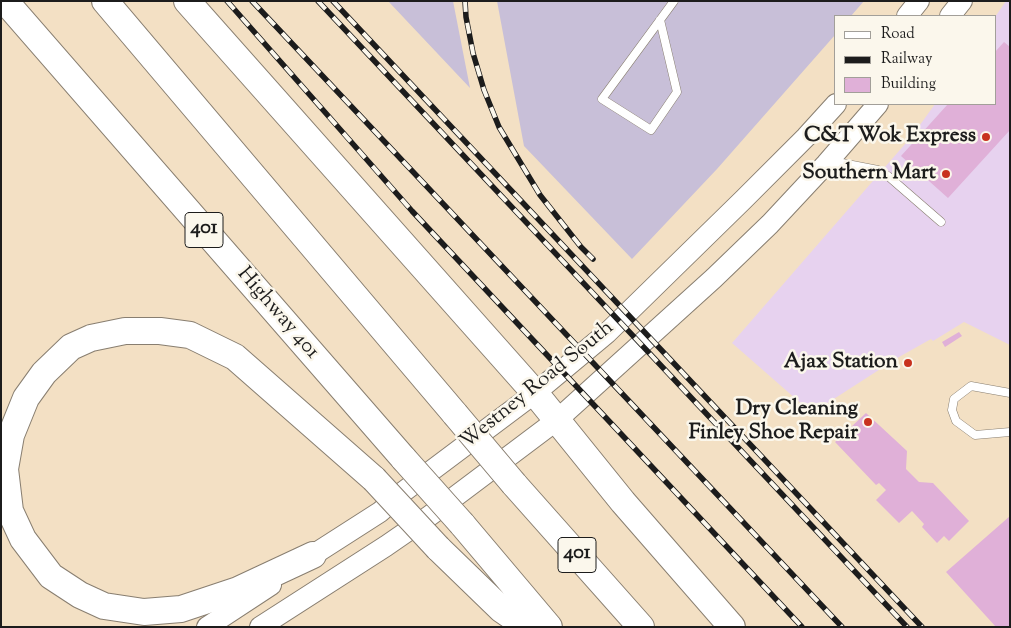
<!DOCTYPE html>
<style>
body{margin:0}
#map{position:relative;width:1011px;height:628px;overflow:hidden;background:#f3e0c4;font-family:"Sorts Mill Goudy",serif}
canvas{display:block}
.frame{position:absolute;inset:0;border:2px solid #1c1c1c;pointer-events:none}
.legend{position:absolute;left:834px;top:15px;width:162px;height:90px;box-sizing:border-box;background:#fbf7ec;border:1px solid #a29f99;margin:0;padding:6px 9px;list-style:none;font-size:15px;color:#1c1c1c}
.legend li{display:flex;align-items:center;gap:10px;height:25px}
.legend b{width:25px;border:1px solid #a29f99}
</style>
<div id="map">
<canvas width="1011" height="628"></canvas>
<div class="frame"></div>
<ul class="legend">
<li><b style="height:6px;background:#fff"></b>Road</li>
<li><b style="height:6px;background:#1c1c1c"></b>Railway</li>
<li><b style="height:14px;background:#e0b0d8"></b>Building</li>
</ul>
</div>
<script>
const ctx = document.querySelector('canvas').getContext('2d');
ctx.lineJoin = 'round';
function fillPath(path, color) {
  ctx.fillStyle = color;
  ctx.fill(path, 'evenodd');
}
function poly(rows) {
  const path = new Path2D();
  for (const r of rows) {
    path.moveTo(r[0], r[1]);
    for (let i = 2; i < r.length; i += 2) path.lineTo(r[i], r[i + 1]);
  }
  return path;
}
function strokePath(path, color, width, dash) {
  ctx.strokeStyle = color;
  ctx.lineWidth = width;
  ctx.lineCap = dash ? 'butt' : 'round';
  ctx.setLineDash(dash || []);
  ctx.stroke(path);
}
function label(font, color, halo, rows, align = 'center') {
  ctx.font = font + ' "Sorts Mill Goudy",serif';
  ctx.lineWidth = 5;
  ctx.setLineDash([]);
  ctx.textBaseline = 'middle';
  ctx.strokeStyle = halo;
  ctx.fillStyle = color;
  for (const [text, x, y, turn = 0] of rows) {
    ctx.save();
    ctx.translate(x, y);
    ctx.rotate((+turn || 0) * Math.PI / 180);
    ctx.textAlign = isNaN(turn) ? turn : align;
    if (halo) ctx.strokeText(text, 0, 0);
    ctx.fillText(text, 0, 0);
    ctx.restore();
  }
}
fillPath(poly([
 [1006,1,1010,1,1010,345,964,322,933,341,931,339,899,357,812,413,732,343,912,136,935,104,995,104,995,17]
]), '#e7d2ef');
fillPath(poly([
 [388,1,453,1,470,88],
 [497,1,864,1,851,16,835,16,835,35,717,169,632,259,524,146]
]), '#c8bfd8');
fillPath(poly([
 [1004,42,1010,47,1010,130,948,198,901,156,948,104,995,104,995,52],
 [959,332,962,336,945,347,942,342],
 [866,413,907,451,906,469,919,482,933,483,969,521,949,541,944,536,937,543,922,527,924,524,912,511,899,523,876,500,886,490,879,483,876,485,835,442],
 [1010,516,1010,627,996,627,946,572]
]), '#e0b0d8');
const lane = poly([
 [660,20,677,92,651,130,602,99,674,1],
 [830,164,842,163,878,170,888,176,941,222],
 [1010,393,971,386,954,399,952,410,956,421,975,435,1010,432]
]);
const secondary = poly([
 [907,16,919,1],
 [950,16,962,1],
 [302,562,380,512,403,492,535,393,607,333,744,199,806,137,836,104],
 [207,627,271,585],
 [260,627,386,546,428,517,557,420,714,278,770,224,826,164,878,104]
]);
const highway = poly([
 [5,1,404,459],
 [105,1,455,414],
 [187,1,535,393,623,502,732,627],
 [514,484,641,627],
 [462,524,549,627],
 [438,548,501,609,527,627],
 [313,555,238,590,181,609,144,612,104,606,80,595,51,576,23,539,10,511,5,469,11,435,26,398,44,373,71,347,91,338,125,331,160,331,190,335,235,357,374,479]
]);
strokePath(lane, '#887e70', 9);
strokePath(secondary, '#887e70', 22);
strokePath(highway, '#887e70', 28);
strokePath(lane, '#fff', 8);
strokePath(secondary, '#fff', 20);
strokePath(highway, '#fff', 26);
const rail = poly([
 [227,1,412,211,802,627],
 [252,1,842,627],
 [318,1,907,627],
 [333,1,922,627],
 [465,1,466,17,473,53,484,90,499,127,540,195,581,247,593,259]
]);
strokePath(rail, '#1c1c1c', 5.5);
strokePath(rail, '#fbf7ec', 4, [11]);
const highwayBridge = poly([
 [455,414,514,484],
 [404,459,462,524],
 [374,479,438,548]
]);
strokePath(highwayBridge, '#887e70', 28, []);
strokePath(highwayBridge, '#fff', 26);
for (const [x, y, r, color] of [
 [986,137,5,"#c8321e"],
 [946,174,5,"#c8321e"],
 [908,363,5,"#c8321e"],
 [868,422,5,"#c8321e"]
]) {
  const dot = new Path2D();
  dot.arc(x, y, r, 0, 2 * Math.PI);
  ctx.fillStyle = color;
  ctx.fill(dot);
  strokePath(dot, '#fbf7ec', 2);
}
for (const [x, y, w] of [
 [204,230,38],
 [577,555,38]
]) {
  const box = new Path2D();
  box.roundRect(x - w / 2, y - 17.5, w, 35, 4);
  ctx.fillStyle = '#fbf7ec';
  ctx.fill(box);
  strokePath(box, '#1c1c1c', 1);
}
label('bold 20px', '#1c1c1c', null, [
 ["401",204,230],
 ["401",577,555]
]);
label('bold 21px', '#1c1c1c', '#fbf7ec', [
 ["C&T Wok Express",976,137],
 ["Southern Mart",936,174],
 ["Ajax Station",898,363],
 ["Dry Cleaning",858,410],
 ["Finley Shoe Repair",858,434]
], 'right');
label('21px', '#1c1c1c', '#fbf7ec', [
 ["Highway 401",277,314,49],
 ["Westney Road South",538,386,-39]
]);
</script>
